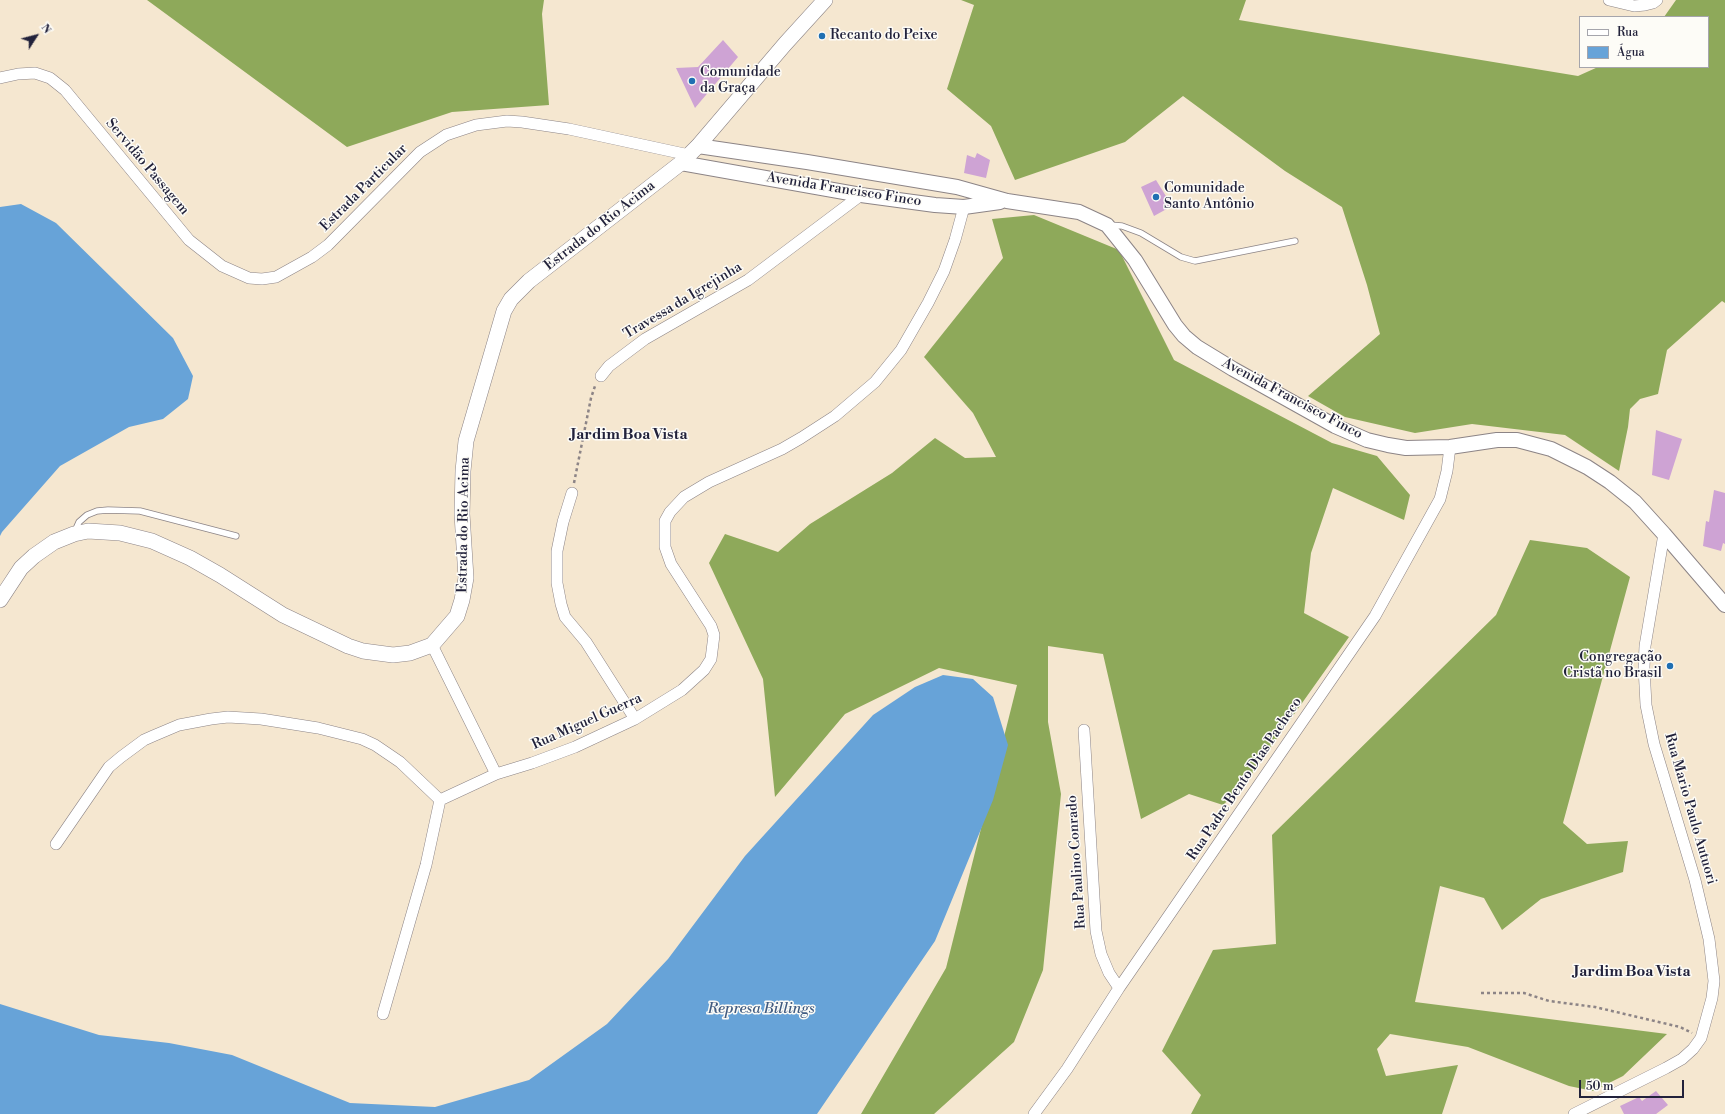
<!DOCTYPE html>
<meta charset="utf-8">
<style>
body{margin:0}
#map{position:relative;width:1725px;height:1114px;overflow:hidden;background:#f5e7d0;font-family:"Libre Bodoni",serif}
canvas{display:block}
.legend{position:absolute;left:1579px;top:16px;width:130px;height:52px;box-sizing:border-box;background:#fdfcf7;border:1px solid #a5a5ac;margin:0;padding:5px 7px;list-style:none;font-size:12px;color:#22223b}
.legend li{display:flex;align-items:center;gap:8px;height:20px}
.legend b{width:20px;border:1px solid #a5a5ac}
.north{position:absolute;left:16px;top:16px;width:40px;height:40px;-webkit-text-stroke:3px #fdfcf7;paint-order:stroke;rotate:54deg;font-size:11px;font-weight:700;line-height:16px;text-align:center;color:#22223b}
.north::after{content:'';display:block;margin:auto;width:14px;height:18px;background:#22223b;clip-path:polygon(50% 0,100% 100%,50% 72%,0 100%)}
.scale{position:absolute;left:1579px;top:1080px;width:105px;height:18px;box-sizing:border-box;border:2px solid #22223b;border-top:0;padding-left:5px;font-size:12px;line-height:14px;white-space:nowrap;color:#22223b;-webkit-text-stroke:3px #fdfcf7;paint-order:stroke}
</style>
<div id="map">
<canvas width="1725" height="1114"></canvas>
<ul class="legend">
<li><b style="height:5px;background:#fff"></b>Rua</li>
<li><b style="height:11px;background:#67a3d8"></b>Água</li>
</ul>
<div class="north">N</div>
<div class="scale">50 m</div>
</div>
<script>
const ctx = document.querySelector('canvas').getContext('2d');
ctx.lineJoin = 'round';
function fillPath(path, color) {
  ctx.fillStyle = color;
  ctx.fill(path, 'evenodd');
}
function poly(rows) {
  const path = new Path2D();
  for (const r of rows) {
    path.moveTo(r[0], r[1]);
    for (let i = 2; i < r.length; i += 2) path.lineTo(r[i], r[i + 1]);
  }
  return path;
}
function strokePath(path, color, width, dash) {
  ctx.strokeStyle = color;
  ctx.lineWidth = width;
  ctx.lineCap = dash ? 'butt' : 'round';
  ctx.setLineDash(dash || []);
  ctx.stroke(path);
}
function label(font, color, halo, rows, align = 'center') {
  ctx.font = font + ' "Libre Bodoni",serif';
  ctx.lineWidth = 3;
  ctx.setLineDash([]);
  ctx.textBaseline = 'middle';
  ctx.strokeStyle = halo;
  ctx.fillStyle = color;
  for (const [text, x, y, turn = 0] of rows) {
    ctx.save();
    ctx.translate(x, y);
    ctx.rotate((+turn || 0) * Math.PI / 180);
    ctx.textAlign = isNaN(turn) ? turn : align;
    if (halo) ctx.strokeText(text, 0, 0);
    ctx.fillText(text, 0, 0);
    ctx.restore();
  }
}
fillPath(poly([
 [147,0,544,0,542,14,549,105,452,112,347,147],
 [961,0,1246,0,1239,20,1578,76,1598,67,1708,67,1708,17,1664,17,1676,0,1725,0,1725,303,1722,301,1667,350,1658,394,1640,399,1630,409,1628,427,1619,471,1565,435,1472,424,1415,433,1345,417,1308,396,1380,334,1367,285,1342,207,1285,171,1183,96,1125,142,1015,180,991,126,947,89,974,5],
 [1034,215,1119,250,1174,360,1332,443,1377,456,1410,495,1404,520,1333,488,1311,553,1304,613,1349,637,1243,786,1223,805,1189,794,1141,819,1103,654,1048,646,1048,722,1061,794,1043,970,1014,1042,934,1114,861,1114,946,968,1017,685,939,668,845,714,775,797,763,679,709,563,725,534,778,552,810,524,892,473,935,438,965,458,996,457,973,413,924,357,1003,258,992,219],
 [1530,540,1587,548,1630,577,1563,823,1587,844,1628,841,1623,872,1541,899,1502,930,1484,898,1440,886,1415,1002,1667,1034,1623,1076,1593,1091,1569,1086,1468,1047,1390,1034,1377,1049,1386,1076,1458,1065,1442,1114,1191,1114,1201,1095,1162,1051,1213,950,1276,944,1272,835,1496,615]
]), '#8ea95a');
fillPath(poly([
 [21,204,56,223,173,338,193,376,188,399,163,419,129,427,60,466,2,532,0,536,0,207],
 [943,675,973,679,993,697,1008,745,993,800,935,941,817,1114,0,1114,0,1004,99,1035,169,1043,232,1055,350,1103,435,1107,529,1080,607,1024,668,959,745,856,873,715,915,687]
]), '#67a3d8');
fillPath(poly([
 [723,40,738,57,695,108,676,68,698,67],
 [977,153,990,160,986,178,964,173,967,155,975,158],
 [1156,180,1172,206,1154,216,1141,187],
 [1656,430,1682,439,1669,480,1652,475],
 [1714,490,1725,493,1725,544,1723,543,1721,551,1703,546,1706,521,1709,522],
 [1656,1091,1668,1105,1656,1114,1624,1114,1620,1106,1639,1097,1642,1101]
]), '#cea3d4');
const service = poly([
 [1109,225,1122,226,1141,233,1181,257,1195,261,1295,241],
 [75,531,79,522,87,515,97,511,108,510,140,511,236,536]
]);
const minor = poly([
 [1609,0,1634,6,1645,5,1653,3,1657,0],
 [0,78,18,74,35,73,50,78,65,90,189,240,222,266,249,278,262,279,276,277,312,257,328,245,420,152,446,135,476,125,507,121,522,122,569,129,689,155],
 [601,376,609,366,645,339,748,280,861,195],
 [572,493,563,522,557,551,557,583,561,604,565,617,586,642,635,719],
 [432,645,496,774],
 [1084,730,1096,931,1101,954,1109,973,1119,988],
 [440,800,496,774,532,763,575,747,635,719,682,690,704,670,711,659,714,635,711,626,671,564,665,547,665,521,670,512,684,497,709,482,782,449,801,438,835,416,875,382,901,350,928,303,944,271,955,240,964,207],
 [56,844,109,767,121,757,144,740,153,736,179,725,211,719,228,717,261,719,318,728,362,739,375,745,400,762,440,800],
 [383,1014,426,865,440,800],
 [1034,1114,1067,1069,1119,988,1375,616,1440,499,1447,471,1450,447],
 [1574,1114,1666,1068,1682,1059,1693,1049,1701,1038,1712,998,1714,981,1709,939,1695,880,1654,744,1646,705,1644,667,1645,646,1664,534]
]);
const tertiary = poly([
 [698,146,807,162,957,187,1007,201,1079,212,1107,225,1135,260,1175,325,1184,336,1197,347,1233,369,1335,426,1367,440,1388,445,1406,448,1450,447,1497,440,1517,440,1551,449,1587,467,1610,482,1635,502,1664,534,1725,605],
 [681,163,861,195,935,205,964,207,1000,202]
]);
const secondary = poly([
 [0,600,21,568,34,556,54,542,74,534,88,531,120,533,152,541,190,558,220,575,283,615,348,646,363,651,393,655,410,653,432,645,457,616,462,600,466,578,462,514,463,471,466,441,504,311,511,299,529,281,681,163,698,146,785,44,825,0]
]);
strokePath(service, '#8c8486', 7);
strokePath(minor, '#8c8486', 12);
strokePath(tertiary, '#8c8486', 16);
strokePath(secondary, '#8c8486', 16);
strokePath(poly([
 [574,483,591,398,595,386],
 [1481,993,1524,993,1549,1001,1595,1007,1680,1027,1692,1033]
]), '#8c8486', 2.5, [3, 3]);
strokePath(service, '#fff', 5.5);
strokePath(minor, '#fff', 11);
strokePath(tertiary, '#fff', 14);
strokePath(secondary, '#fff', 15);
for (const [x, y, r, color] of [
 [822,36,4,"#1f6fb2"],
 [692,81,4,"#1f6fb2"],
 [1156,197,4,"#1f6fb2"],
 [1670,666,4,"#1f6fb2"]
]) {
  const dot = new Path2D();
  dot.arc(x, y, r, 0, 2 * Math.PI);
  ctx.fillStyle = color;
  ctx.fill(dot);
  strokePath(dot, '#fdfcf7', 1.5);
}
label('14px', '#22223b', '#fdfcf7', [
 ["Recanto do Peixe",830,36],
 ["Comunidade",700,73],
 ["da Graça",700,89],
 ["Comunidade",1164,189],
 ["Santo Antônio",1164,205],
 ["Congregação",1662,658,"right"],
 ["Cristã no Brasil",1662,674,"right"]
], 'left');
label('14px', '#22223b', '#fdfcf7', [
 ["Servidão Passagem",147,167,50],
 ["Estrada Particular",364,188,-45],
 ["Avenida Francisco Finco",844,190,9],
 ["Estrada do Rio Acima",600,226,-38],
 ["Travessa da Igrejinha",683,301,-31],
 ["Avenida Francisco Finco",1292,399,28],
 ["Estrada do Rio Acima",464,525,-89],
 ["Rua Miguel Guerra",587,722,-24],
 ["Rua Padre Bento Dias Pacheco",1245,779,-56],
 ["Rua Mario Paulo Autuori",1690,809,74],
 ["Rua Paulino Conrado",1077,862,-94]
]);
label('bold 15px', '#22223b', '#fdfcf7', [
 ["Jardim Boa Vista",629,435],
 ["Jardim Boa Vista",1632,972]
]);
label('italic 15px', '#415c82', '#fdfcf7', [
 ["Represa Billings",761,1009]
]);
</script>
